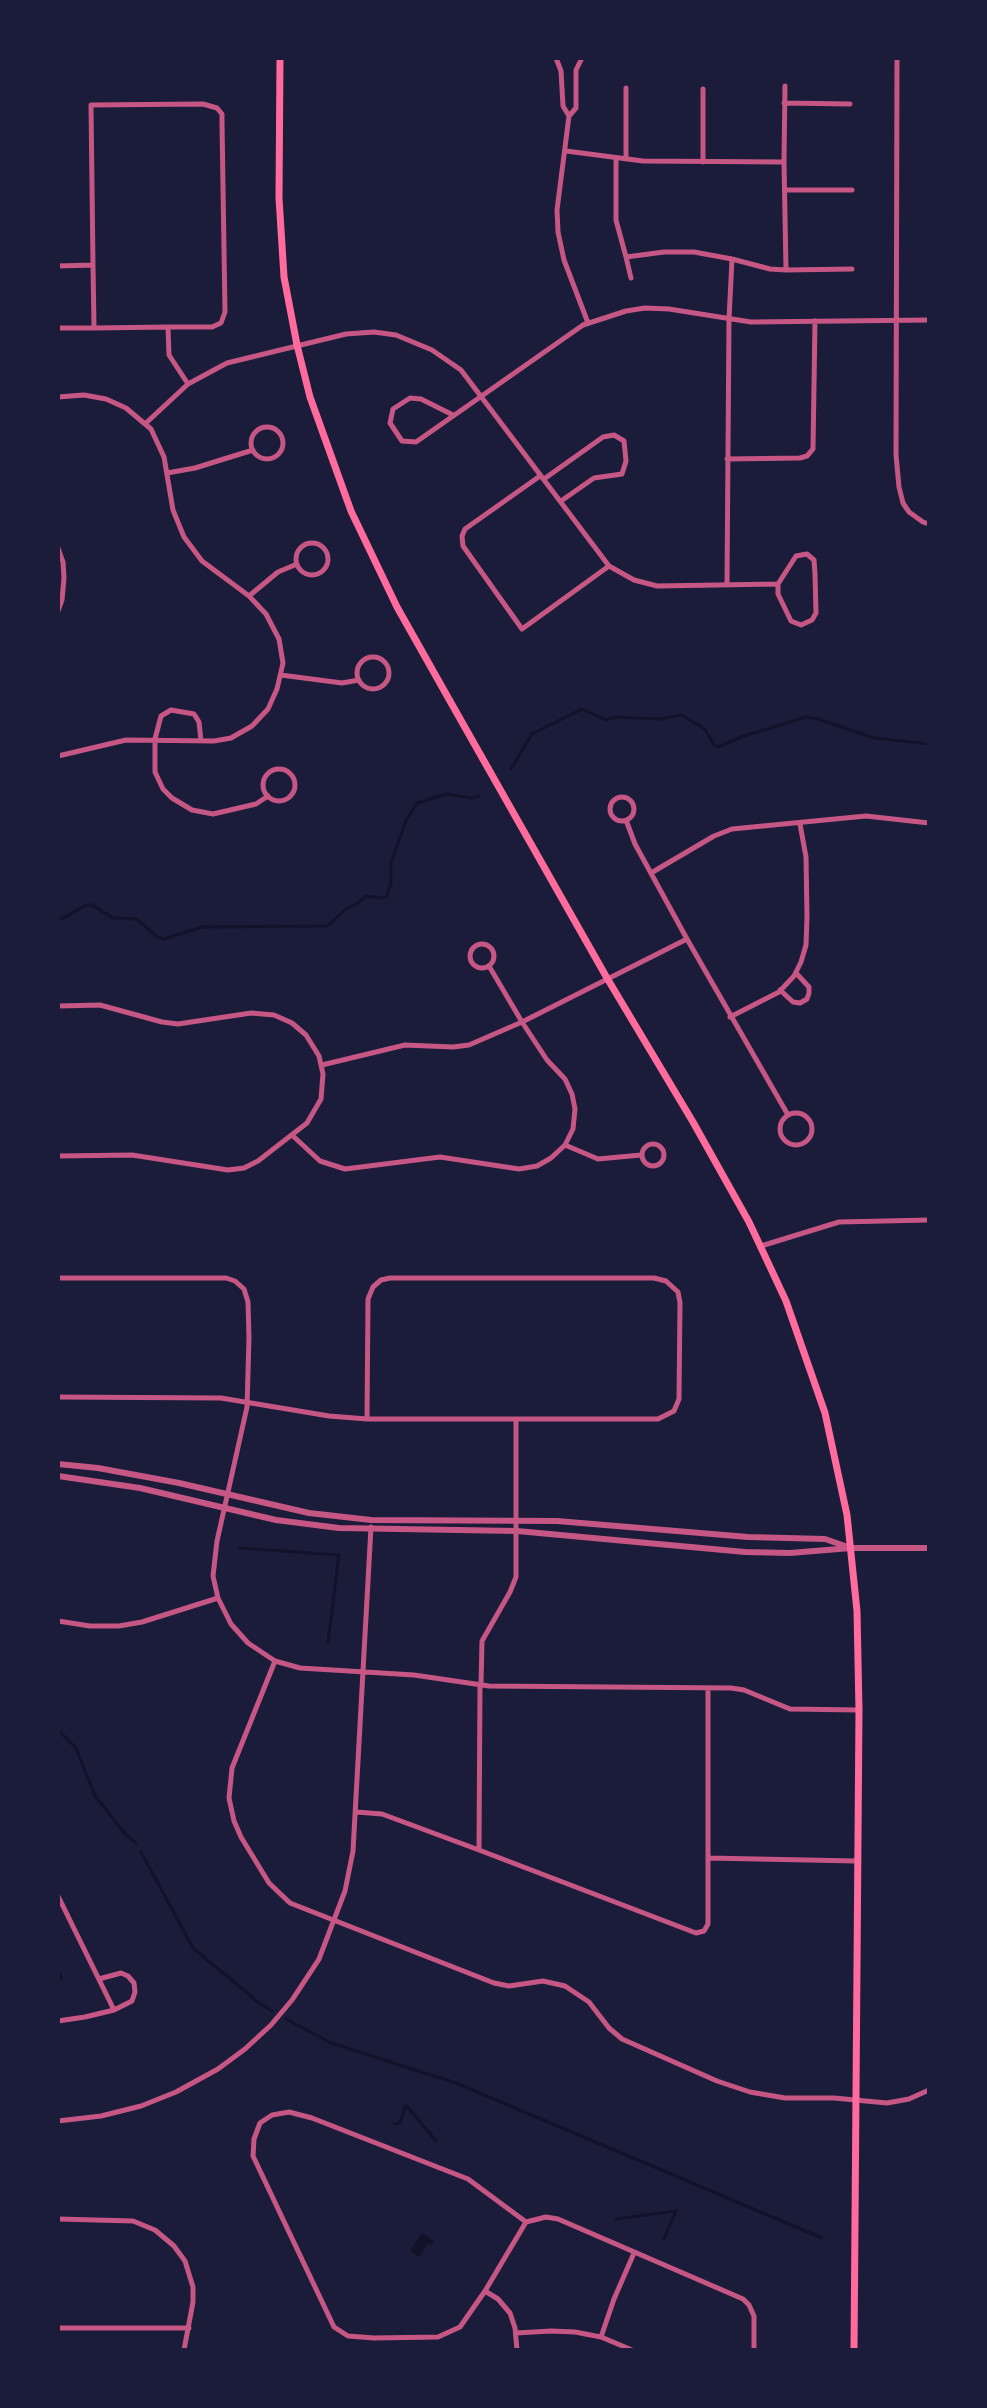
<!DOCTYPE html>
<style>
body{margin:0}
#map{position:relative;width:987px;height:2408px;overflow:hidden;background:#1b1b3a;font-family:Signika,sans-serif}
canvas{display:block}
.frame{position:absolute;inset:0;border:60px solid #1b1b3a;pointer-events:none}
</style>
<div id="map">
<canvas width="987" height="2408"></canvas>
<div class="frame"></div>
</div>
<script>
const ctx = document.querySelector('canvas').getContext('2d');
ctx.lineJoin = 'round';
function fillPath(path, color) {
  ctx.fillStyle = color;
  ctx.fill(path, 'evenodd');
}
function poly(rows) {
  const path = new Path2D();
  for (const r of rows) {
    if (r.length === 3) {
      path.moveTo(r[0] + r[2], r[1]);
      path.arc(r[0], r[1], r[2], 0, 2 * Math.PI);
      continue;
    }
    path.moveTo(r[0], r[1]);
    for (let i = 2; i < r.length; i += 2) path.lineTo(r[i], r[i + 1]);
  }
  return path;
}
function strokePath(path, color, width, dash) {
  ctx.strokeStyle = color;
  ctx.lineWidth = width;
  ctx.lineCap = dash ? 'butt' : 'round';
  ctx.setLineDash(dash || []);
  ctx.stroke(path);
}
fillPath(poly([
 [422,2233,434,2241,432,2245,428,2243,419,2257,410,2251]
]), '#12122b');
strokePath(poly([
 [511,769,532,734,582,709,606,720,615,717,660,719,681,715,705,729,714,745,718,747,744,736,806,717,819,719,874,738,929,744],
 [58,921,86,905,92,905,113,918,137,919,157,937,164,939,202,927,327,926,346,909,358,903,366,896,383,898,387,896,391,883,391,863,406,820,417,803,446,794,471,798,479,796],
 [240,1548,339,1555,328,1642],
 [58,1730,76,1748,95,1796,126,1835,136,1843],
 [141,1852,193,1948,258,2002,272,2011],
 [58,1968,61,1978,58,1983],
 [286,2019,331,2043,456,2083,822,2238],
 [406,2105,436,2141],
 [395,2124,400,2123,406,2105],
 [616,2219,676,2211,664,2239]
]), '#12122b', 3);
strokePath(poly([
 [556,58,561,71,563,106,569,116,557,210,558,232,564,260,588,323],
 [897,58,896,455,899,487,903,503,909,512,923,522,929,524],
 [703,89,703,162],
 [784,103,850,104],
 [569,116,576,108,576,70,582,58],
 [566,151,643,161,784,162,786,270,770,269,732,259,729,319,727,584],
 [616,158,616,220,626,257,664,252,694,252,732,259],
 [626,159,626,88],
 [784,162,785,86],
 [785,190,852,190],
 [626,257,631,278],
 [93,265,94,328,168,327],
 [58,266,93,265,91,105,203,104,217,108,222,114,222,123,225,312,221,323,212,327,168,327,169,355,188,384],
 [786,270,852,269],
 [58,328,94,328],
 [58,397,84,395,106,399,126,408,151,429,164,457,173,510,184,537,202,561,249,596,266,614,279,639,283,663,277,689,268,709,252,726,231,738,214,741,126,740,58,756],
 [453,415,421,399,410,398,393,409,390,423,402,441,416,442,583,325,626,311,645,308,669,309,751,322,929,320],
 [146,423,188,384,227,363,346,334,374,332,396,335,432,350,461,370,609,566,634,580,657,586,778,584,796,556,807,554,814,560,815,574,816,613,812,620,801,625,791,621,778,594,778,584],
 [267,443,16],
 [727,459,800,458,807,456,813,449,815,321],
 [167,473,195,468,253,450],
 [540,476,465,529,462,536,463,546,522,629,609,566],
 [544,479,603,437,614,435,624,441,626,461,622,474,594,478,561,501],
 [312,559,16],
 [58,548,63,562,64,578,62,600,58,611],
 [249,596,278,572,297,564],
 [373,673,16],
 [281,675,342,683,359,680],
 [201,741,199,722,194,714,171,710,161,716,155,739,155,772,163,789,172,798,192,810,213,814,256,804,268,796],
 [279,785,16],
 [622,809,12],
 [626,820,635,844,687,939,788,1115],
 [651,873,714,836,732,829,866,816,929,823],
 [482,956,12],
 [780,990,793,1002,800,1003,807,999,809,993,809,987,796,973],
 [58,1006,100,1005,162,1022,178,1024,251,1013,274,1015,292,1023,306,1035,319,1056,323,1074,321,1099,307,1123,258,1161,244,1168,228,1170,132,1155,58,1156],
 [730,1017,779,992,794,976,801,962,806,945,807,917,806,857,800,824],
 [322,1065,405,1045,453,1047,469,1045,522,1022,687,939],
 [796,1129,16],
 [293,1136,320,1161,345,1169,440,1157,519,1169,537,1166,551,1158,565,1145,573,1129,575,1109,572,1094,565,1079,547,1060,522,1022,489,966],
 [653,1155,11],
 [565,1145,598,1159,641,1155],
 [761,1246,839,1222,929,1220],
 [58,1278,226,1278,235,1281,244,1289,248,1302,249,1338,247,1407,217,1541,213,1576,218,1598,231,1624,248,1643,275,1661,300,1668,414,1675,489,1686,731,1688,744,1690,790,1709,859,1710],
 [58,1397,221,1398,329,1416,367,1419,658,1419,674,1411,679,1399,680,1303,678,1292,666,1281,654,1278,390,1278,381,1280,373,1287,368,1299,367,1419],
 [58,1621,90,1626,119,1626,142,1622,218,1598],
 [275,1661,232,1768,229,1798,234,1821,241,1837,269,1883,290,1903,494,1983,509,1986,543,1981,565,1986,589,2002,609,2028,622,2039,717,2081,750,2092,785,2098,834,2098,887,2103,909,2099,929,2090],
 [480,1685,479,1850,696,1933,704,1931,708,1924,708,1688],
 [481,1685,482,1641,510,1592,516,1577,516,1420],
 [356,1812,382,1814,479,1850],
 [708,1858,856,1861],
 [58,1896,114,2010,85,2017,58,2021],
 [99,1979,121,1973,128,1976,134,1983,135,1992,132,2001,114,2010],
 [289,2112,312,2118,468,2179,526,2222,485,2291,460,2327,438,2337,374,2338,348,2336,334,2327,253,2156,254,2139,260,2123,272,2115,289,2112],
 [58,2121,101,2116,141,2106,176,2092,218,2069,245,2049,271,2025,292,2000,319,1959,345,1891,353,1851,371,1527],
 [58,2219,133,2221,155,2230,174,2246,185,2261,193,2287,193,2302,184,2350],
 [526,2222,546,2217,558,2219,743,2299,749,2305,754,2316,754,2350],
 [485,2291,498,2299,510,2313,515,2328,517,2350],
 [58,2328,189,2328],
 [516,2333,551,2331,575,2332,601,2337,632,2350],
 [601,2337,614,2299,634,2253]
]), '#c65784', 5);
strokePath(poly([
 [58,1464,98,1468,179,1483,309,1513,371,1520,557,1521,748,1537,825,1539,848,1547],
 [58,1476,140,1488,276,1520,339,1528,517,1531,745,1552,790,1553,851,1548,929,1548]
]), '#c65784', 6);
strokePath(poly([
 [280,58,279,198,284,277,297,345,310,397,351,511,397,607,450,701,607,978,693,1122,749,1222,786,1301,825,1413,847,1515,857,1611,859,1710,854,2350]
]), '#ff6b9d', 7);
</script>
